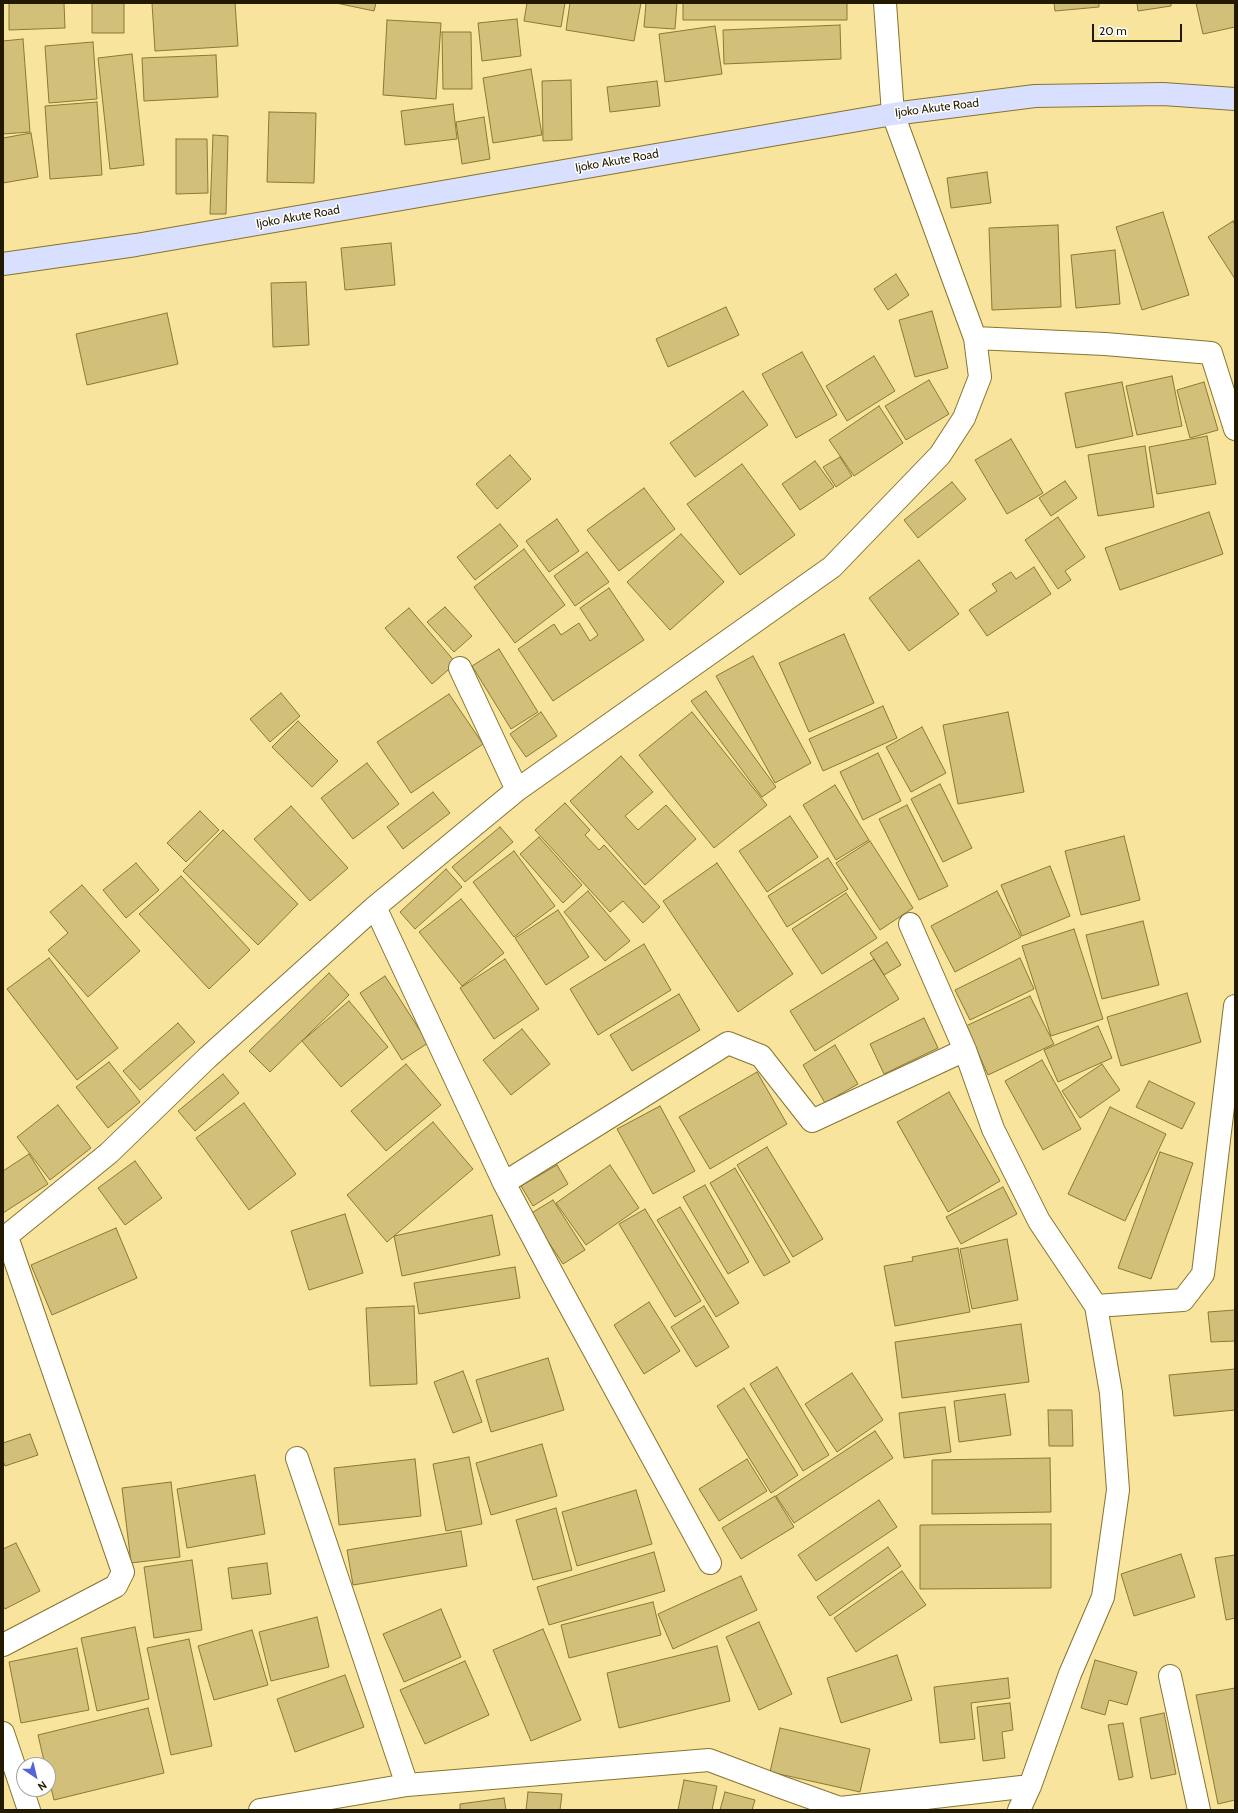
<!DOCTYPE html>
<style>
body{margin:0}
#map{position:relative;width:1238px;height:1813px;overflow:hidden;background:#f8e49d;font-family:Cabin,sans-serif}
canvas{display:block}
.frame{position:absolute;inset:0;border:4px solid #221a00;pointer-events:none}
.north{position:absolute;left:16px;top:1757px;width:40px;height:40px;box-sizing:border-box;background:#fff;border:1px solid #a7a399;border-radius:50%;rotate:145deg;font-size:11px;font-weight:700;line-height:16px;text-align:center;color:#221a00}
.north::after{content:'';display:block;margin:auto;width:14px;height:18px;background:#5563d9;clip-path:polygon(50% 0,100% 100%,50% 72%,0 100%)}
.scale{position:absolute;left:1092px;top:24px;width:90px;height:18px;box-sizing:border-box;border:2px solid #221a00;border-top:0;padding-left:5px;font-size:12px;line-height:14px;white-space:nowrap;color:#221a00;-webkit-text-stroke:3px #fff;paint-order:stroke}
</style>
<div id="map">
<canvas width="1238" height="1813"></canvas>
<div class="frame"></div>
<div class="north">N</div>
<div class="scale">20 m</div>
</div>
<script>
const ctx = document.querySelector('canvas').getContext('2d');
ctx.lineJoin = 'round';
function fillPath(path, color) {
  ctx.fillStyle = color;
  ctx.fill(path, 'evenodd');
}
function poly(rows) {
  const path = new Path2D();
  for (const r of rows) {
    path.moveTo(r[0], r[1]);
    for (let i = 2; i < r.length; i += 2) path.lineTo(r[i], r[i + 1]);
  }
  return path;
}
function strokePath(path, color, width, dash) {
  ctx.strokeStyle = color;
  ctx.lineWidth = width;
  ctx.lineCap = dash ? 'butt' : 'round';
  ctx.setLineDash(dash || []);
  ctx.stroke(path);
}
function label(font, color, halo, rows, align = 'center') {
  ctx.font = font + ' Cabin,sans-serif';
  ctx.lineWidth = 3;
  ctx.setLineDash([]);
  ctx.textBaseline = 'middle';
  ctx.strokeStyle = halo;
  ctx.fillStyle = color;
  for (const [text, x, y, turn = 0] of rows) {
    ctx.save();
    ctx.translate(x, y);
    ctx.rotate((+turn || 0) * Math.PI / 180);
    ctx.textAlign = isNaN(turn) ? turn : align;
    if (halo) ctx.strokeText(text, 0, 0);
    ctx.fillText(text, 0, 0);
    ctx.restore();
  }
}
const building = poly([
 [9,3,64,3,65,28,9,30,9,3],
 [92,3,124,3,124,33,92,33,92,3],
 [152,3,235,3,238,46,155,51,152,3],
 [336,3,376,3,374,11,336,3],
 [527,3,565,3,561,27,524,21,527,3],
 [570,3,641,3,634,41,566,30,570,3],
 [646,3,677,3,675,29,644,27,646,3],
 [683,3,847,3,847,20,683,20,683,3],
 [1054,3,1099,3,1099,7,1055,11,1054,3],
 [1137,3,1171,3,1171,6,1138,11,1137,3],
 [1196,3,1235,3,1235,27,1203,34,1196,3],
 [517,19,521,56,482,61,478,23,517,19],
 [387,20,441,23,436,99,383,95,387,20],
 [840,25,841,59,724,64,723,30,840,25],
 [715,26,722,74,665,82,659,34,715,26],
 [442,32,471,32,472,89,443,89,442,32],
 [23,39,30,132,3,134,3,41,23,39],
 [93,42,97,99,49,103,45,46,93,42],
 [132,54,144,165,110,169,98,58,132,54],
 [216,55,218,97,144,101,142,58,216,55],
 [531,69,542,135,493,143,483,78,531,69],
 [571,80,572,140,543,141,542,81,571,80],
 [657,81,660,106,610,112,607,87,657,81],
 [97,102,102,175,50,179,45,106,97,102],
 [453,104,457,139,405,145,401,111,453,104],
 [269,112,316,113,314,183,267,182,269,112],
 [484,117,490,159,462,164,456,122,484,117],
 [31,133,38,177,3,183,3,138,31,133],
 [213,135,228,136,226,214,210,214,213,135],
 [176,139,207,139,208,193,176,194,176,139],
 [987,172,991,203,951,208,947,178,987,172],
 [1163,212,1189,295,1142,310,1116,227,1163,212],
 [1233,221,1235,225,1235,279,1208,237,1233,221],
 [1058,225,1061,307,992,310,989,228,1058,225],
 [391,243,395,285,345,290,341,248,391,243],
 [1115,250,1120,304,1076,308,1071,255,1115,250],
 [896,274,909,295,888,310,874,289,896,274],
 [306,282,309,345,273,347,271,283,306,282],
 [726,307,739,335,668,367,656,339,726,307],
 [932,311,948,368,915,377,899,320,932,311],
 [167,313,178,364,87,385,76,334,167,313],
 [802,352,837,415,796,438,762,374,802,352],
 [874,356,895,391,847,421,826,386,874,356],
 [1172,376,1182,426,1137,435,1126,386,1172,376],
 [929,380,949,414,906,440,885,406,929,380],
 [1122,382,1133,436,1076,448,1065,393,1122,382],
 [1204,382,1218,430,1190,438,1177,390,1204,382],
 [743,391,768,425,695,477,670,443,743,391],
 [879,406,903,443,854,476,829,440,879,406],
 [1207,436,1216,484,1157,494,1149,447,1207,436],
 [1011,439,1043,493,1007,514,975,460,1011,439],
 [1145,446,1154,507,1098,516,1088,455,1145,446],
 [510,455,531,479,497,509,476,484,510,455],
 [840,457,852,476,836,487,823,467,840,457],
 [815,461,834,487,800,510,782,484,815,461],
 [742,464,795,535,740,575,687,504,742,464],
 [1065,481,1077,498,1051,516,1039,498,1065,481],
 [952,482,966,499,918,538,904,520,952,482],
 [644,488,675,529,619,571,587,530,644,488],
 [1209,512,1223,554,1120,590,1105,548,1209,512],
 [1058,517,1085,557,1065,571,1071,580,1058,589,1025,540,1058,517],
 [557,519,579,551,549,572,526,541,557,519],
 [500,524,518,546,475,580,457,557,500,524],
 [681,534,724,582,670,630,627,582,681,534],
 [524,549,565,605,515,643,474,587,524,549],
 [587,552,609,582,575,606,554,576,587,552],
 [919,560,959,614,909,651,869,598,919,560],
 [1034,567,1051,594,987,636,969,610,997,591,992,584,1011,572,1016,579,1034,567],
 [609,588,644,640,553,701,518,649,554,624,561,635,579,623,590,641,598,635,580,608,609,588],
 [445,607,472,636,454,652,427,622,445,607],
 [409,608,456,663,432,684,385,628,409,608],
 [844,634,874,703,809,732,779,663,844,634],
 [499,649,538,712,511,729,472,666,499,649],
 [753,656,811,763,775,783,716,676,753,656],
 [706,691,776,787,762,797,691,701,706,691],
 [281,693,300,716,270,742,250,719,281,693],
 [449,694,483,744,411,793,377,742,449,694],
 [883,706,897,738,823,771,809,739,883,706],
 [541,712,557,736,526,757,510,734,541,712],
 [692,712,767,805,714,848,639,755,692,712],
 [1008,712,1024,792,958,804,943,725,1008,712],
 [298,721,338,761,312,787,272,747,298,721],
 [922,727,946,773,911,792,886,747,922,727],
 [878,753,901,801,863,820,840,772,878,753],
 [621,756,653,792,625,816,638,830,666,805,696,839,645,885,570,801,621,756],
 [367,763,399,804,353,839,321,798,367,763],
 [940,784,972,848,943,862,911,799,940,784],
 [835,785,869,840,836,860,803,805,835,785],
 [433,792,450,813,403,849,387,827,433,792],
 [565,803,590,830,585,835,599,850,604,845,660,907,643,923,623,901,610,912,535,830,565,803],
 [907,805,948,886,919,900,879,819,907,805],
 [291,806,348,868,310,901,254,839,291,806],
 [200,811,219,830,186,862,167,843,200,811],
 [790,816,818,857,767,892,739,851,790,816],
 [500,827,513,842,465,882,452,867,500,827],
 [223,830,298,904,258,945,183,871,223,830],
 [1124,836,1140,900,1081,915,1065,851,1124,836],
 [539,837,582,885,563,903,520,854,539,837],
 [870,841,913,908,880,930,836,863,870,841],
 [514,851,555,906,514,937,473,882,514,851],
 [828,858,848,889,787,927,768,896,828,858],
 [136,863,159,890,126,918,103,890,136,863],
 [717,863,793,974,738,1012,663,901,717,863],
 [1050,866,1070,916,1022,936,1001,885,1050,866],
 [446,869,462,887,415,929,400,912,446,869],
 [181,876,250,950,209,989,139,914,181,876],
 [82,885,140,951,88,997,48,950,68,933,50,912,82,885],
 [588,891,630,941,605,961,564,912,588,891],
 [997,891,1021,937,955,972,931,926,997,891],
 [846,893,877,938,822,974,792,929,846,893],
 [461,899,504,953,462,986,419,932,461,899],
 [558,910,589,957,546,985,515,938,558,910],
 [1143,921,1159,985,1102,999,1086,935,1143,921],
 [1074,929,1103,1019,1051,1036,1022,946,1074,929],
 [887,942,901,965,884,975,870,953,887,942],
 [644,944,671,990,598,1035,570,989,644,944],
 [49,958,118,1048,77,1080,7,989,49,958],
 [1020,958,1034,989,970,1020,955,990,1020,958],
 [505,959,539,1009,494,1039,460,988,505,959],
 [874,959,899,999,815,1051,790,1011,874,959],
 [329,973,349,995,270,1072,249,1051,329,973],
 [385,976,428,1043,402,1060,360,993,385,976],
 [1187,993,1201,1042,1121,1066,1107,1017,1187,993],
 [679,994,700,1030,632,1071,610,1035,679,994],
 [1030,996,1054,1044,988,1075,966,1026,1030,996],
 [349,1001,388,1047,341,1087,302,1041,349,1001],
 [924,1018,938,1048,884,1074,870,1044,924,1018],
 [178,1023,195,1042,140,1090,123,1071,178,1023],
 [1098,1026,1112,1058,1058,1082,1044,1050,1098,1026],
 [522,1029,550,1064,511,1095,483,1060,522,1029],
 [835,1045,858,1084,825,1103,803,1065,835,1045],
 [1042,1060,1081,1129,1043,1150,1005,1081,1042,1060],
 [109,1062,140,1102,108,1128,76,1087,109,1062],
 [406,1064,441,1105,386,1151,351,1111,406,1064],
 [1102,1064,1120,1090,1080,1118,1062,1091,1102,1064],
 [757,1072,787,1124,710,1169,679,1117,757,1072],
 [223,1074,239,1093,195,1131,178,1111,223,1074],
 [1149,1081,1195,1103,1182,1129,1136,1107,1149,1081],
 [949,1092,1000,1181,948,1212,897,1122,949,1092],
 [244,1103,296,1174,249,1210,196,1138,244,1103],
 [58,1105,91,1148,50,1180,17,1137,58,1105],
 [660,1106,695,1171,653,1194,617,1129,660,1106],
 [1110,1107,1166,1134,1125,1221,1068,1194,1110,1107],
 [433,1122,473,1169,387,1242,347,1195,433,1122],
 [767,1147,823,1239,793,1257,737,1165,767,1147],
 [1160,1152,1193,1163,1151,1279,1118,1268,1160,1152],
 [29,1154,48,1184,3,1213,3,1171,29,1154],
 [135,1161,162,1198,125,1225,98,1188,135,1161],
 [557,1165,568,1184,533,1206,521,1186,557,1165],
 [610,1165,639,1208,586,1245,556,1203,610,1165],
 [735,1168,790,1262,764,1276,710,1183,735,1168],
 [705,1185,749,1262,728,1274,683,1197,705,1185],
 [1003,1187,1017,1214,961,1244,946,1217,1003,1187],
 [553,1200,585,1250,563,1264,530,1214,553,1200],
 [680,1207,739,1303,716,1317,657,1220,680,1207],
 [645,1209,701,1301,675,1317,619,1224,645,1209],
 [345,1214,363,1273,309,1290,291,1231,345,1214],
 [492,1215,500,1255,402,1276,394,1236,492,1215],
 [116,1228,137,1278,52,1315,31,1265,116,1228],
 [1007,1239,1018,1300,972,1309,960,1249,1007,1239],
 [958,1248,970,1312,895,1326,884,1266,913,1261,912,1257,958,1248],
 [515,1267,520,1298,419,1314,414,1283,515,1267],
 [649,1302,680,1351,644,1374,614,1325,649,1302],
 [414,1306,417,1384,370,1386,366,1308,414,1306],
 [704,1306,729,1347,696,1367,671,1327,704,1306],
 [1235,1310,1235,1341,1211,1342,1208,1312,1235,1310],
 [1021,1324,1029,1382,902,1398,895,1342,1021,1324],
 [548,1358,564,1410,491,1432,476,1380,548,1358],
 [777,1367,829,1455,803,1471,750,1384,777,1367],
 [1235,1369,1235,1410,1174,1416,1169,1375,1235,1369],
 [463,1371,482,1422,453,1433,434,1382,463,1371],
 [852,1373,883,1420,837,1452,805,1404,852,1373],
 [744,1388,798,1475,771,1493,717,1406,744,1388],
 [1005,1394,1011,1435,959,1442,954,1401,1005,1394],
 [945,1407,951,1452,904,1458,899,1413,945,1407],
 [1048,1410,1072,1410,1073,1446,1049,1446,1048,1410],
 [875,1431,893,1458,794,1523,776,1496,875,1431],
 [30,1434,38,1455,5,1466,3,1461,3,1443,30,1434],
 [542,1444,557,1496,491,1515,476,1463,542,1444],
 [469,1457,482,1524,446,1531,433,1464,469,1457],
 [1050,1458,1051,1512,932,1514,932,1460,1050,1458],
 [415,1459,421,1516,339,1525,334,1468,415,1459],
 [747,1459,767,1491,719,1521,699,1489,747,1459],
 [255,1475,265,1534,187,1548,177,1489,255,1475],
 [171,1482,180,1557,131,1563,122,1488,171,1482],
 [636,1490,652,1544,577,1566,562,1512,636,1490],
 [775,1496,794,1527,741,1559,722,1528,775,1496],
 [879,1500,897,1527,816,1581,798,1555,879,1500],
 [556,1508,572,1570,533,1580,516,1520,556,1508],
 [1051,1524,1051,1588,920,1589,920,1525,1051,1524],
 [461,1531,467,1566,353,1585,347,1550,461,1531],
 [16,1543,40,1591,5,1609,3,1606,3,1549,16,1543],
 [888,1547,901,1566,830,1616,817,1597,888,1547],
 [654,1552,665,1591,549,1625,537,1587,654,1552],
 [1181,1554,1195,1597,1134,1616,1121,1574,1181,1554],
 [1235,1555,1235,1618,1226,1620,1215,1558,1235,1555],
 [192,1560,202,1630,154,1638,144,1567,192,1560],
 [267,1563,271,1594,232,1599,228,1568,267,1563],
 [902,1571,926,1605,856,1652,834,1618,902,1571],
 [741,1576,757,1610,673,1649,658,1614,741,1576],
 [653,1602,661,1635,569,1658,561,1625,653,1602],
 [441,1609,461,1657,404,1682,383,1634,441,1609],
 [317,1617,329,1667,271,1681,259,1632,317,1617],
 [759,1622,792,1694,759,1710,726,1637,759,1622],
 [135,1627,149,1699,97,1711,81,1638,135,1627],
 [543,1629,581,1720,531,1741,493,1650,543,1629],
 [252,1630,268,1685,214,1700,198,1646,252,1630],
 [189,1639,212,1746,171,1755,147,1648,189,1639],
 [717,1646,730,1701,619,1728,607,1673,717,1646],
 [77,1648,89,1710,21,1723,9,1662,77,1648],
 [897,1655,912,1700,841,1723,827,1678,897,1655],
 [1095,1660,1137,1672,1127,1705,1109,1700,1105,1715,1081,1708,1095,1660],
 [465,1661,489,1715,425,1744,400,1690,465,1661],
 [345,1675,364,1727,295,1752,277,1699,345,1675],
 [1008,1678,1010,1698,971,1703,975,1739,940,1743,934,1687,1008,1678],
 [1235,1688,1235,1800,1218,1804,1196,1695,1235,1688],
 [1010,1703,1013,1730,1002,1732,1005,1758,983,1761,977,1707,1010,1703],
 [148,1708,164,1773,54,1800,48,1775,48,1765,45,1765,38,1735,148,1708],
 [1164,1713,1176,1774,1151,1779,1140,1718,1164,1713],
 [1123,1723,1133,1777,1119,1780,1108,1725,1123,1723],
 [780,1728,870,1749,860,1792,770,1772,780,1728],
 [684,1780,717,1786,712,1810,678,1810,684,1780],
 [528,1792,562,1794,560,1810,526,1810,528,1792],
 [725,1792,755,1800,752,1810,720,1810,725,1792],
 [504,1798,506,1810,460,1810,460,1804,504,1798]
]);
fillPath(building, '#d2bf79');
strokePath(building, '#8b7832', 1);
const street = poly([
 [975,338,1105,344,1211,353,1235,429],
 [460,668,517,790],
 [375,907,504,1183,554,1277,710,1563],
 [910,924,965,1050,993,1129,1039,1221,1096,1306,1111,1393,1118,1490,1103,1597,1070,1674,1030,1786,1019,1810],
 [504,1183,728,1043,761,1056,812,1121,965,1050],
 [3,1239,109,1153,207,1058,375,907,517,790,832,567,940,455,964,418,980,377,975,338,893,114,885,3],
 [1096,1306,1183,1300,1203,1274,1235,1006],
 [297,1458,407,1785],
 [3,1645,116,1586,123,1572,7,1237],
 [1170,1676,1199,1810],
 [3,1733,29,1810],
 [260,1810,407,1785,709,1760,781,1787,840,1808,1030,1786]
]);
const secondary = poly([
 [3,264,136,245,893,114,1035,96,1163,94,1235,99]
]);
strokePath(street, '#87742d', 24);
strokePath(secondary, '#87742d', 24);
strokePath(street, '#fff', 22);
strokePath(secondary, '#d9dffe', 22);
label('12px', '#221a00', '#fff', [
 ["Ijoko Akute Road",937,108,-7],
 ["Ijoko Akute Road",617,161,-10],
 ["Ijoko Akute Road",298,217,-10]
]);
</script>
